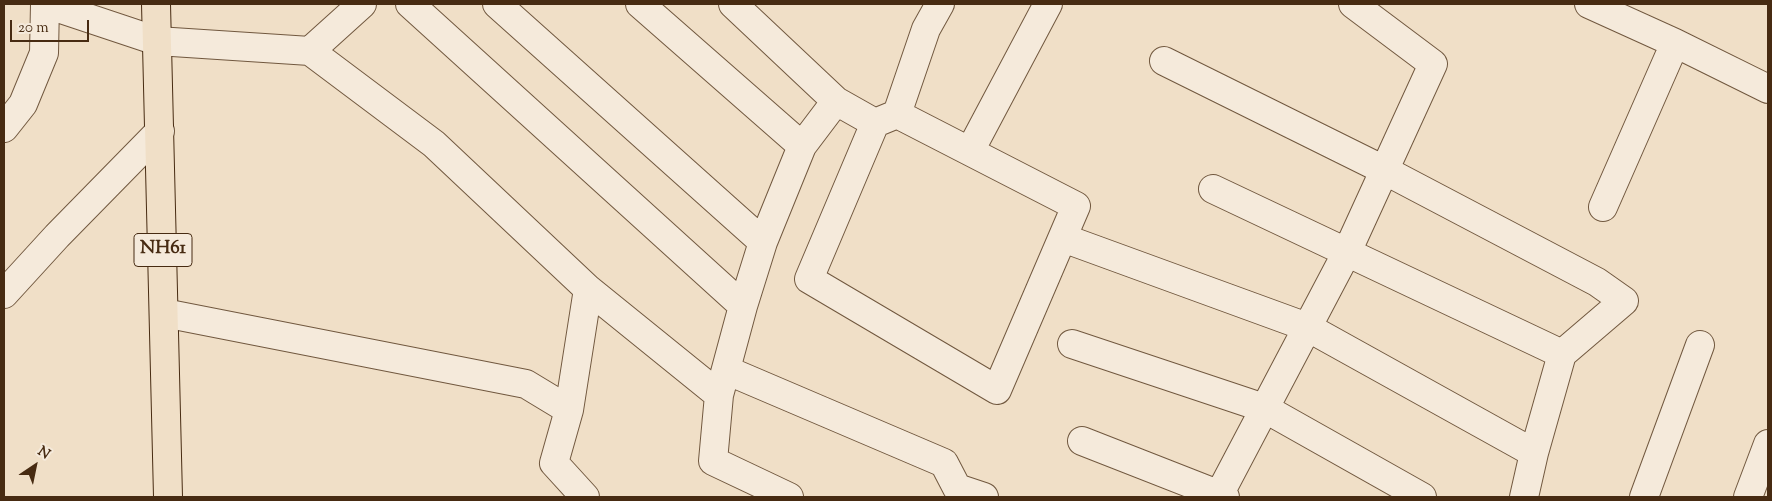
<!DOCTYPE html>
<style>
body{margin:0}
#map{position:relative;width:1772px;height:501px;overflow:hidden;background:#f0dfc7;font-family:"Sorts Mill Goudy",serif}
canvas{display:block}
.frame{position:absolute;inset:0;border:5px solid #472b12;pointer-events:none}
.north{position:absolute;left:10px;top:441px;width:50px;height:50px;-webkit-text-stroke:4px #f5eadb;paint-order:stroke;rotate:34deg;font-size:14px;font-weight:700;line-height:20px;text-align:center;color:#472b12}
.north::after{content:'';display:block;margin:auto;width:18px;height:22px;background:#472b12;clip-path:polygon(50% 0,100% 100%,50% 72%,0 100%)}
.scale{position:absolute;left:10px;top:20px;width:79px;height:22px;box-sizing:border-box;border:2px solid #472b12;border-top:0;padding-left:6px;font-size:15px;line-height:18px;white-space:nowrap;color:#472b12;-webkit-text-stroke:4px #f5eadb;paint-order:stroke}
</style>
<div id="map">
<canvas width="1772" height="501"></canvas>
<div class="frame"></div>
<div class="north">N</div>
<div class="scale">20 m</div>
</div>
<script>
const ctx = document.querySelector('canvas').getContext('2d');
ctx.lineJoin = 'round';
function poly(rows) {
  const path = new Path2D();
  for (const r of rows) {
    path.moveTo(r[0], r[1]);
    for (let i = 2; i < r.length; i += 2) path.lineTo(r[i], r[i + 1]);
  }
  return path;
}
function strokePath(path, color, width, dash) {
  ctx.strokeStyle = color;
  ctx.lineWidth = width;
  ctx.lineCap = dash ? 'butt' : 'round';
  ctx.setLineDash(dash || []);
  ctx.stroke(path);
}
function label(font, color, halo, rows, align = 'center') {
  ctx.font = font + ' "Sorts Mill Goudy",serif';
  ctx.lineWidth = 4;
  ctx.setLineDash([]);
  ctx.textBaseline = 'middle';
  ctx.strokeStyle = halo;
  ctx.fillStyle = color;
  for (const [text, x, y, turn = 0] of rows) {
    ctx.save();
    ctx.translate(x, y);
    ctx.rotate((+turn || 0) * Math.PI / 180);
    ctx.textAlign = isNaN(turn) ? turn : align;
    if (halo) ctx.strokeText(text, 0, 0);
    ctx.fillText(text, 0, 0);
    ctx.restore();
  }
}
const minor = poly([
 [46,4,157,41,310,51,434,144,588,289,569,410],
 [410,4,743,306,763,242,497,4],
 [640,4,802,146],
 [733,4,836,101],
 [1589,4,1675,43,1768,89],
 [310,51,362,4],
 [1164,61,1384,170,1597,282,1624,301,1562,354,1534,453,1524,497],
 [897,114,926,29,940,4],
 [4,128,23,104,44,53,45,4],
 [970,151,1048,4],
 [1213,189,1562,354],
 [1603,207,1675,43],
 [1063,238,1307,327,1534,453],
 [763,242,802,146,836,101,875,123,809,279,997,390,1076,206,897,114,875,123],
 [588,289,719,395,743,306],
 [4,294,57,236,160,131],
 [164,313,526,384,569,410,554,463,585,497],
 [1072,344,1264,408,1422,497],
 [726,370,944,463,957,488,984,497],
 [719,395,713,461,789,497],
 [1082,441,1225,497],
 [1218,497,1347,252,1433,64,1353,4],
 [1644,497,1700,345],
 [1748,497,1768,444]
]);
const major = poly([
 [156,4,168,497]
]);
strokePath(minor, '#71583f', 30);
strokePath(major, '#472b12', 30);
strokePath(minor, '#f5eadb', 28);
strokePath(major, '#f0dfc7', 28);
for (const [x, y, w] of [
 [163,250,58]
]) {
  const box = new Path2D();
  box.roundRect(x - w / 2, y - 16.5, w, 33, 4);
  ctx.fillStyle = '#f5eadb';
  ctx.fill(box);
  strokePath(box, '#472b12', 1);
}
label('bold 19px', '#472b12', null, [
 ["NH61",163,250]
]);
</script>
